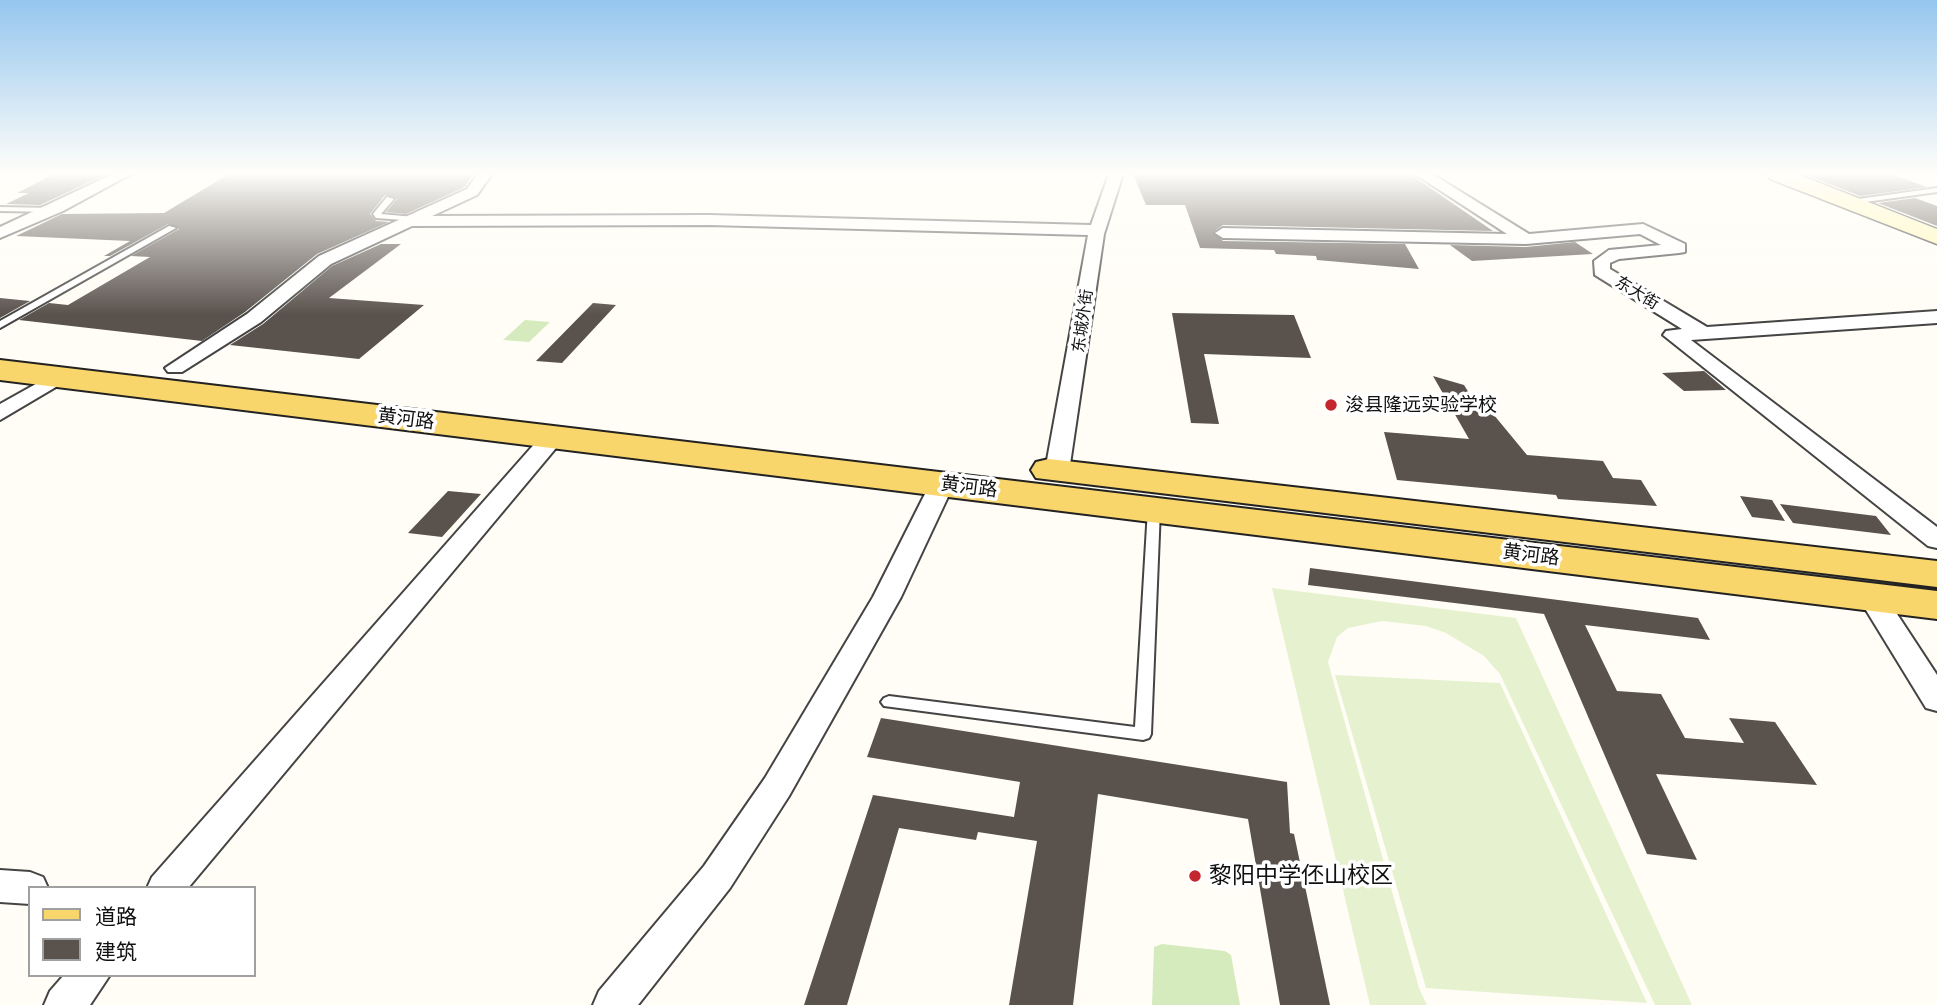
<!DOCTYPE html>
<meta charset="utf-8">
<style>
body{margin:0}
#map{position:relative;width:1937px;height:1005px;overflow:hidden;background:#fffdf5;font-family:"Crimson Pro","Noto Sans SC",serif}
canvas{display:block}
.legend{position:absolute;left:28px;top:886px;width:228px;height:91px;box-sizing:border-box;background:#fff;border:2px solid #a0a0a0;margin:0;padding:9px 12px;list-style:none;font-size:21px;color:#111}
.legend li{display:flex;align-items:center;gap:14px;height:35px}
.legend b{width:35px;border:2px solid #a0a0a0}
</style>
<div id="map">
<canvas width="1937" height="1005"></canvas>
<ul class="legend">
<li><b style="height:9px;background:#f9d66b"></b>道路</li>
<li><b style="height:19px;background:#5a524d"></b>建筑</li>
</ul>
</div>
<script>
const ctx = document.querySelector('canvas').getContext('2d');
ctx.lineJoin = 'round';
function fillPath(path, color) {
  ctx.fillStyle = color;
  ctx.fill(path, 'evenodd');
}
function poly(rows) {
  const path = new Path2D();
  for (const r of rows) {
    path.moveTo(r[0], r[1]);
    for (let i = 2; i < r.length; i += 2) path.lineTo(r[i], r[i + 1]);
  }
  return path;
}
function strokePath(path, color, width, dash) {
  ctx.strokeStyle = color;
  ctx.lineWidth = width;
  ctx.lineCap = dash ? 'butt' : 'round';
  ctx.setLineDash(dash || []);
  ctx.stroke(path);
}
function label(font, color, halo, rows, align = 'center') {
  ctx.font = font + ' "Crimson Pro","Noto Sans SC",serif';
  ctx.lineWidth = 7;
  ctx.setLineDash([]);
  ctx.textBaseline = 'middle';
  ctx.strokeStyle = halo;
  ctx.fillStyle = color;
  for (const [text, x, y, turn = 0] of rows) {
    ctx.save();
    ctx.translate(x, y);
    ctx.rotate((+turn || 0) * Math.PI / 180);
    ctx.textAlign = isNaN(turn) ? turn : align;
    if (halo) ctx.strokeText(text, 0, 0);
    ctx.fillText(text, 0, 0);
    ctx.restore();
  }
}
fillPath(poly([
 [525,320,550,322,529,342,503,340],
 [1162,944,1225,951,1231,955,1240,1005,1152,1005,1154,947]
]), '#d5ebbd');
fillPath(poly([
 [1272,588,1516,618,1692,1005,1655,1005,1500,674,1484,656,1446,633,1426,626,1382,621,1348,628,1337,637,1328,662,1419,988,1427,1005,1370,1005],
 [1335,675,1500,683,1647,1003,1426,988]
]), '#e6f2cf');
fillPath(poly([
 [54,174,107,174,40,205,6,204,29,193,17,193],
 [229,174,473,174,465,187,406,214,386,212,397,199,385,195,370,214,376,221,389,222,317,254,245,312,202,341,19,320,49,303,68,305,150,257,131,256,179,229,168,224,110,256,104,256,130,241,16,236,62,214,164,213],
 [1133,174,1410,174,1493,231,1223,225,1213,232,1223,241,1405,244,1419,269,1317,260,1316,256,1276,254,1274,250,1200,248,1185,205,1146,205],
 [1804,174,1890,174,1927,187,1860,196],
 [1915,198,1937,206,1937,226,1878,203],
 [1575,242,1593,254,1472,261,1450,245,1526,247],
 [381,244,401,244,329,298,424,305,359,359,230,345,263,324,332,266],
 [0,298,30,301,0,318],
 [593,303,616,305,562,363,536,361],
 [1172,313,1294,315,1311,358,1204,354,1219,424,1191,423],
 [1704,371,1726,390,1684,391,1662,373],
 [1433,376,1464,385,1479,409,1489,409,1527,455,1603,461,1613,478,1641,480,1657,506,1558,499,1556,495,1397,480,1384,432,1469,439],
 [448,491,481,494,442,537,408,533],
 [1740,496,1772,500,1785,521,1752,517],
 [1780,504,1876,516,1891,535,1793,523],
 [1310,568,1698,618,1710,640,1585,625,1617,691,1661,694,1685,738,1744,743,1729,718,1775,722,1817,785,1656,774,1697,860,1647,854,1544,614,1308,585],
 [881,718,1287,782,1290,833,1294,834,1330,1005,1280,1005,1248,819,1098,794,1073,1005,1009,1005,1037,841,978,832,976,840,899,828,847,1005,804,1005,873,795,1014,817,1020,782,867,757]
]), '#5a524d');
const lane = poly([
 [1937,188,1937,192,1851,204,1847,202,1851,200,1937,188],
 [387,197,394,199,381,214,414,217,418,219,417,221,376,218,373,214,387,197],
 [0,207,54,208,58,210,54,212,0,211,0,207],
 [169,226,176,228,0,328,0,321,169,226],
 [1154,505,1160,509,1151,734,1149,738,1143,740,884,706,881,702,884,698,889,696,1135,727,1148,509,1154,505]
]);
const street = poly([
 [113,174,131,174,63,211,0,238,0,227,113,174],
 [478,174,492,174,477,195,432,216,709,215,1091,225,1109,174,1123,174,1104,234,1069,471,1065,476,1057,478,1049,476,1045,471,1088,235,709,225,412,226,331,264,261,322,182,372,168,372,165,368,247,314,319,256,467,189,478,174],
 [1415,174,1432,174,1529,234,1643,224,1685,244,1685,252,1679,253,1619,259,1610,263,1610,269,1707,327,1937,311,1937,323,1691,340,1937,527,1937,548,1928,546,1663,335,1666,331,1682,329,1595,275,1594,261,1609,250,1661,245,1640,234,1526,244,1223,238,1215,233,1223,228,1507,234,1415,174],
 [59,371,69,377,66,381,0,420,0,404,59,371],
 [553,430,561,432,564,437,561,442,188,888,147,888,152,877,545,432,553,430],
 [942,477,950,479,954,484,901,597,789,796,730,888,638,1005,593,1005,599,991,704,866,765,778,873,597,930,484,934,479,942,477],
 [1872,588,1882,591,1937,675,1937,711,1926,708,1858,597,1862,591,1872,588],
 [0,870,30,872,43,877,48,888,30,888,30,904,0,902,0,870],
 [64,975,110,975,90,1005,44,1005,50,991,64,975]
]);
const secondary = poly([
 [1767,174,1797,174,1937,229,1937,244,1770,179,1767,174]
]);
const primary = poly([
 [0,360,1937,591,1937,619,0,380,0,360],
 [1049,459,1937,561,1937,587,1036,478,1031,470,1036,462,1049,459]
]);
strokePath(lane, '#444', 4);
strokePath(street, '#444', 4);
strokePath(secondary, '#333', 3);
strokePath(primary, '#222', 4);
fillPath(lane, '#fff');
fillPath(street, '#fff');
fillPath(secondary, '#fff6b0');
fillPath(primary, '#f9d66b');
const sky = ctx.createLinearGradient(0, 0, 0, 315);
sky.addColorStop(0, '#95c6ee');
sky.addColorStop(0.55, '#fffefa');
sky.addColorStop(1, '#fffefa00');
ctx.fillStyle = sky;
ctx.fillRect(0, 0, 1937, 315);
for (const [x, y, r, color] of [
 [1331,405,7,"#c4262e"],
 [1195,876,7,"#c4262e"]
]) {
  const dot = new Path2D();
  dot.arc(x, y, r, 0, 2 * Math.PI);
  ctx.fillStyle = color;
  ctx.fill(dot);
  strokePath(dot, '#fff', 2.5);
}
label('16px', '#111', '#fff', [
 ["东大街",1637,293,31],
 ["东城外街",1083,321,-82]
]);
label('19px', '#111', '#fff', [
 ["浚县隆远实验学校",1345,405]
], 'left');
label('19px', '#111', '#fff', [
 ["黄河路",406,419,7],
 ["黄河路",969,487,7],
 ["黄河路",1531,555,7]
]);
label('23px', '#111', '#fff', [
 ["黎阳中学伾山校区",1209,876]
], 'left');
</script>
